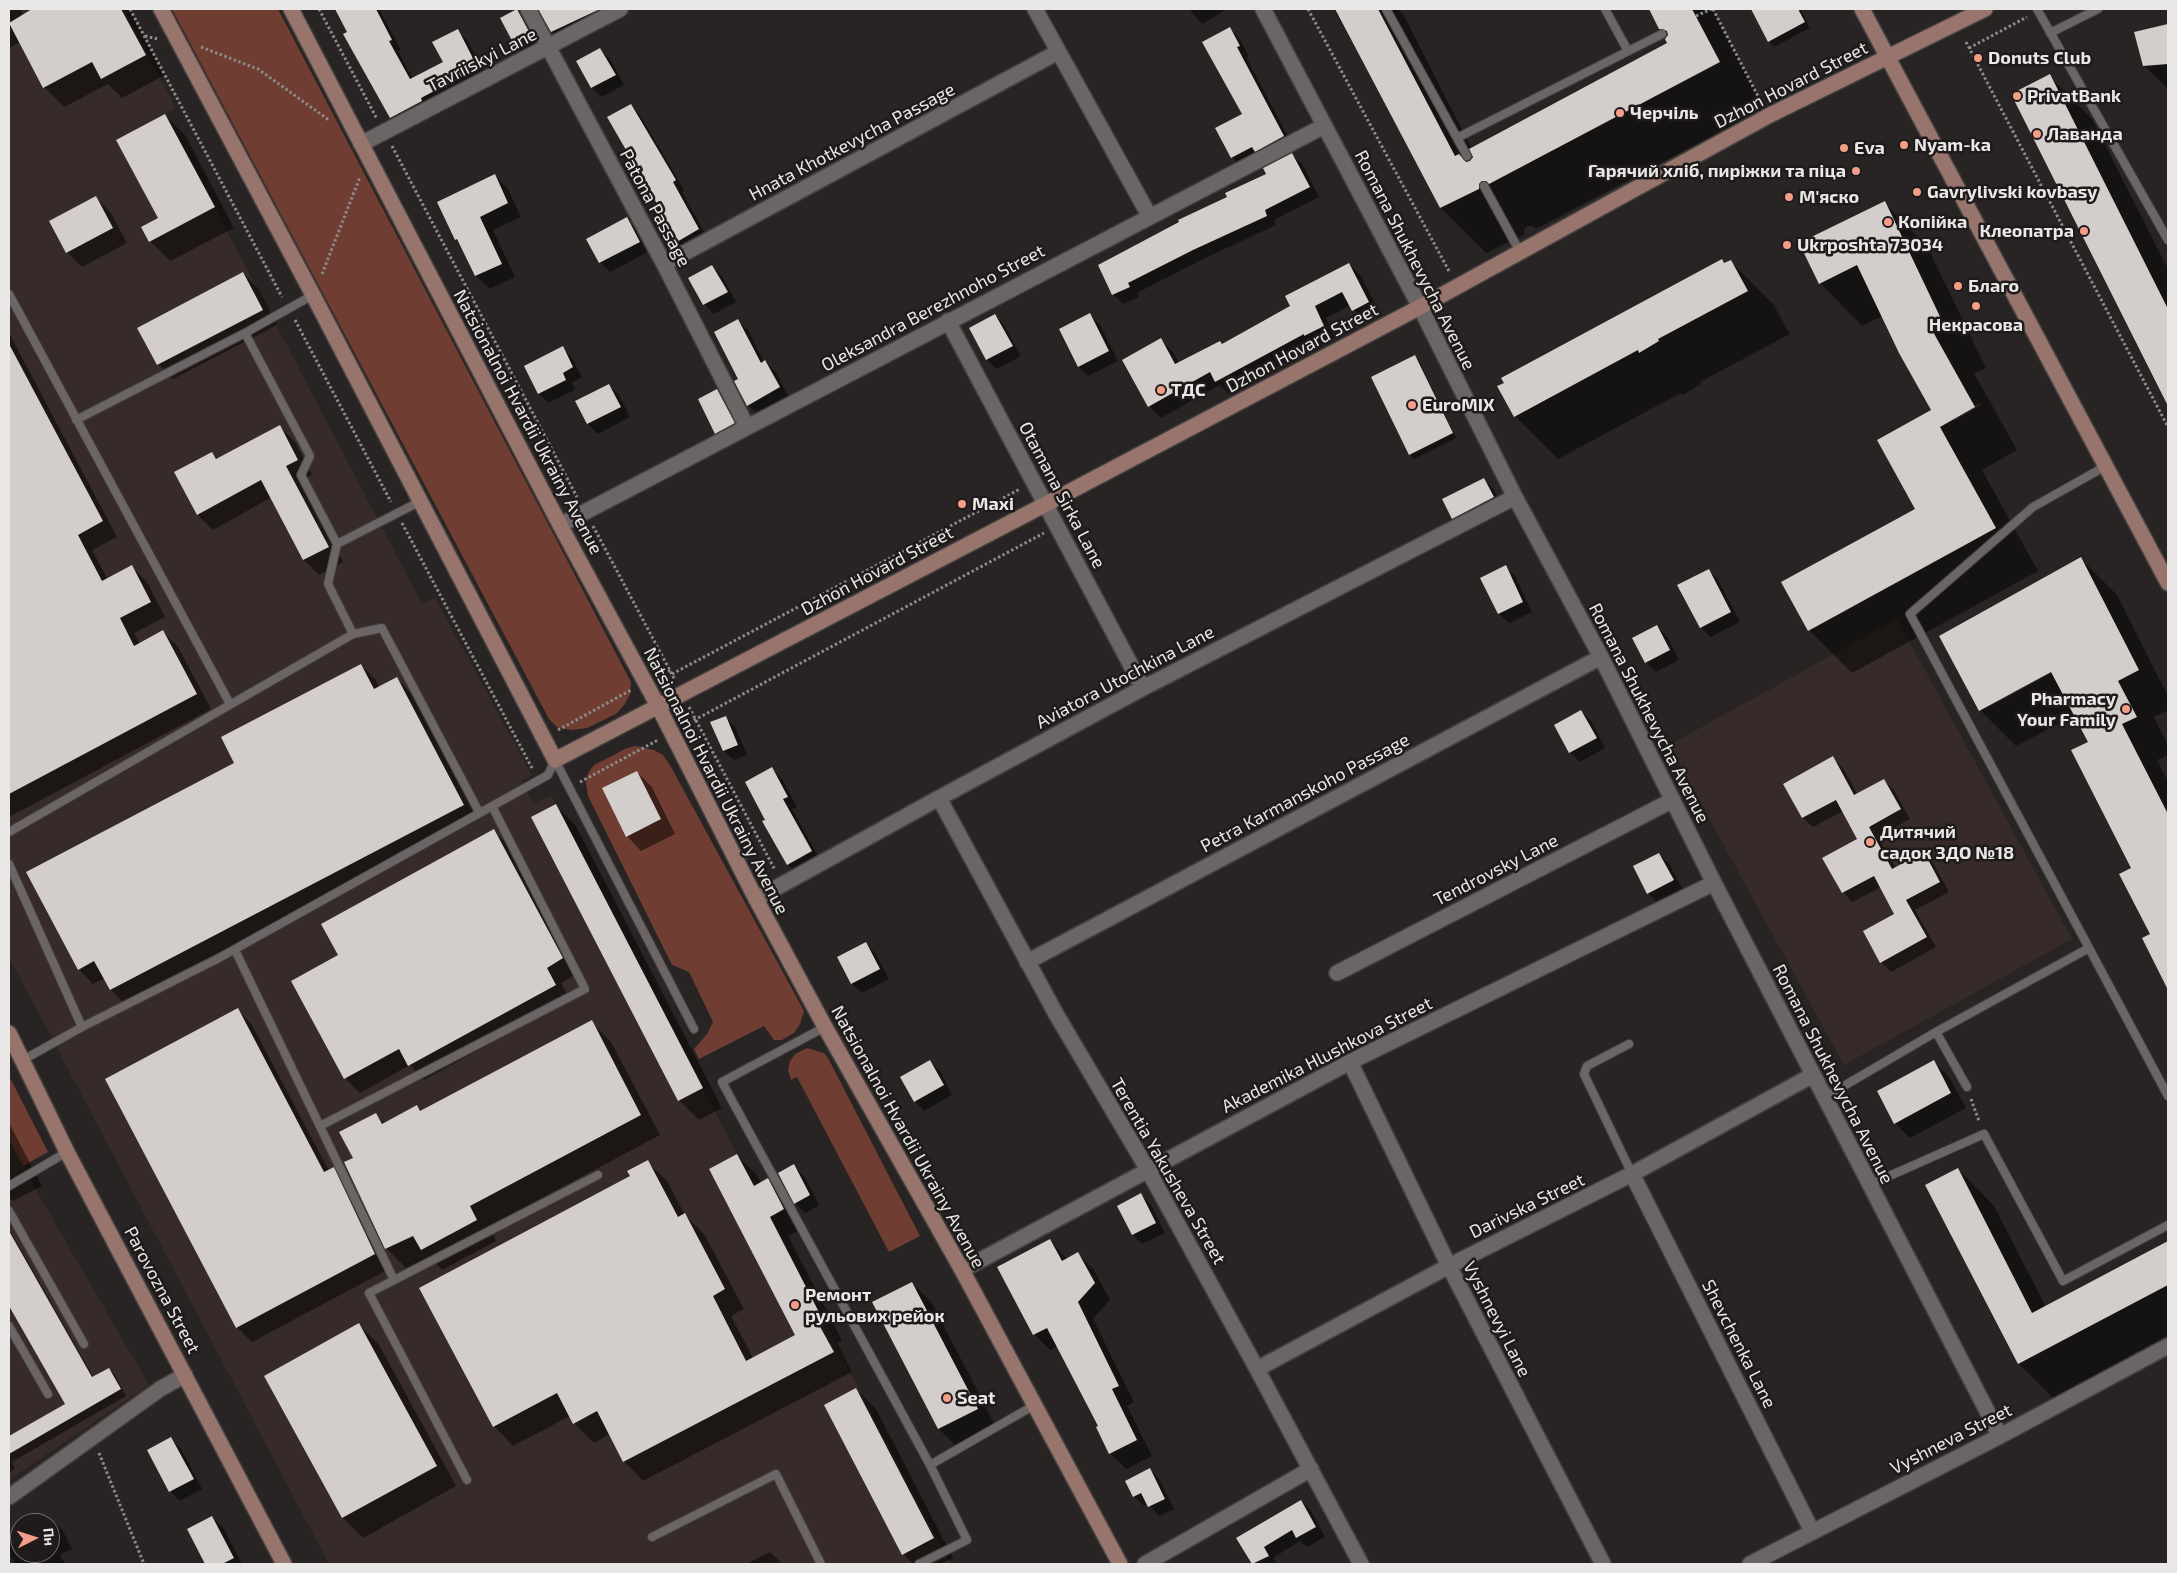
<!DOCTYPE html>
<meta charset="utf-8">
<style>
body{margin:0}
#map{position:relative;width:2177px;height:1573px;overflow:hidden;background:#282423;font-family:"Exo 2",sans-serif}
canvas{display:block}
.frame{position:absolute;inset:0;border:10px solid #eae7e7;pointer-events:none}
.north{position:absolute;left:10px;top:1513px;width:50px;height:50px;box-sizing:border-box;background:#1f1b1a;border:1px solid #706d6c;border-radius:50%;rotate:85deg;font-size:14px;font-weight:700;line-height:20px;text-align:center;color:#eae7e7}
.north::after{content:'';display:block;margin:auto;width:18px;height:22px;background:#f49e89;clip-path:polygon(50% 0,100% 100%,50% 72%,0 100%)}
</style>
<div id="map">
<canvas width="2177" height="1573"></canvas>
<div class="frame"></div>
<div class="north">Пн</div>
</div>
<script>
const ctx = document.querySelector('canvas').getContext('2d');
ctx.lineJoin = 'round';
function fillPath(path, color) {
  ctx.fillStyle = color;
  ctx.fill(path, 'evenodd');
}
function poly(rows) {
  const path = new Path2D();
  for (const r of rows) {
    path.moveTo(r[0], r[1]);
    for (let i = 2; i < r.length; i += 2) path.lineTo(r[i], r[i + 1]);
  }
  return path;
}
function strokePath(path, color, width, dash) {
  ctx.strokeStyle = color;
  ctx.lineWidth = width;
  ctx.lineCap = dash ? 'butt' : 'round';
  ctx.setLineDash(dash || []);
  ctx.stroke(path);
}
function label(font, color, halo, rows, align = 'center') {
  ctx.font = font + ' "Exo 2",sans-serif';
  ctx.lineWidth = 5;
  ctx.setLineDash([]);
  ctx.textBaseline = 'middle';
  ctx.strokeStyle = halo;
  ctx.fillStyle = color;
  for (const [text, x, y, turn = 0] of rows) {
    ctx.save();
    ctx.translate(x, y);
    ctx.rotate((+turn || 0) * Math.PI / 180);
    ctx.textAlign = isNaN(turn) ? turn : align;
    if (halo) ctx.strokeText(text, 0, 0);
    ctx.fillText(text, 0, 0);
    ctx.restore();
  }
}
fillPath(poly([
 [9,9,124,9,176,108,166,114,422,604,435,598,532,775,521,782,534,803,551,796,950,1564,329,1564,9,957],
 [1897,619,2072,939,1844,1065,1669,745],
 [9,1139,37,1192,149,1385,9,1480]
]), '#362b28');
fillPath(poly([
 [172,9,278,9,631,682,630,694,625,704,616,714,587,728,572,730,558,728,549,719],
 [635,746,654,750,663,755,671,767,804,1011,800,1024,794,1033,782,1040,774,1040,764,1026,699,1059,694,1049,707,1034,713,1022,689,972,672,965,588,796,586,783,588,773,594,765,627,748],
 [807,1048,824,1053,828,1058,920,1236,889,1252,797,1077,791,1080,788,1070,790,1061,795,1054],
 [9,1076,48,1152,23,1166,9,1139]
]), '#6f3d32');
fillPath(poly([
 [9,9,20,9,24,15,35,9,129,9,165,75,122,98,108,84,64,107,44,87,20,42,9,48],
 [336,9,379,9,401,50,398,51,413,79,445,63,457,31,467,40,487,78,401,127,391,118],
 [539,9,592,9,602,27,565,44,552,32],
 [1189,9,1222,9,1224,11,1202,24],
 [1334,9,1398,9,1403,14,1472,149,1669,44,1668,36,1660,28,1650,9,1712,9,1765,108,1536,229,1533,226,1528,226,1524,229,1524,235,1486,253,1441,208],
 [1752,9,1800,9,1810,28,1774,47,1769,41],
 [518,10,528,20,543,51,528,59,518,49,502,18],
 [2168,26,2168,89,2144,66,2136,33],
 [1230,28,1239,38,1249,56,1246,57,1293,146,1242,167,1232,157,1244,115],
 [600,49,610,59,624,85,602,97,592,88,578,62],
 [2049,76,2092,119,2168,269,2168,395,2160,386],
 [631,105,640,115,684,190,682,192,708,239,686,252,676,242,665,215],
 [165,115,185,135,234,228,170,261,150,241,159,219],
 [1292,155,1302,164,1319,197,1274,220,1276,225,1203,259,1137,293,1139,297,1123,304,1113,294,1229,197,1267,174],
 [495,176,508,189,521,217,493,230,515,277,490,289,476,276,461,245,456,240,438,202],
 [96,198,111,213,127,243,82,267,67,252],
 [1884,203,1927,246,1986,368,1974,373,2017,450,1982,470,2038,571,1852,673,1809,630,1917,510,1932,411,1883,316,1862,326,1820,283],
 [1980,403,1981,405,1954,421,1954,418],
 [626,219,636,229,648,252,610,272,600,262,588,239],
 [1722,261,1725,264,1731,262,1773,304,1790,334,1700,382,1701,384,1683,395,1681,393,1558,459,1515,416],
 [1349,264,1361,276,1380,314,1365,322,1351,305,1326,318,1335,338,1317,347,1316,345,1228,393,1220,385,1161,418,1149,406,1161,340,1173,352,1179,363,1223,345,1292,307],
 [712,266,722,276,736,302,714,314,704,304,690,279],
 [243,273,258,288,277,325,173,379,158,364],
 [995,315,1004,325,1021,356,997,369,987,360,970,329],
 [1090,315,1100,325,1118,361,1088,376,1079,367],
 [738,321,748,330,764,362,775,371,789,397,758,415,748,405,740,380],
 [9,333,117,537,92,550,108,580,132,567,147,582,165,617,134,633,140,644,163,632,178,647,211,709,9,817],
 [562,348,572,358,582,377,572,383,575,390,548,403,539,393],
 [1415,357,1419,361,1456,438,1414,459,1410,454],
 [609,385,619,395,630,417,598,434,588,424,577,402],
 [717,391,727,401,743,433,725,443,716,433],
 [280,427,295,442,312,475,300,481,343,562,319,575,304,560,272,497,213,530,198,515,176,472,212,453,218,459],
 [1484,480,1494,490,1502,507,1462,528,1453,518],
 [2081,559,2117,595,2168,696,2168,710,2154,717,2168,745,2168,755,2157,760,2168,781,2168,987,2144,938,2151,935,2133,868,2090,743,2075,715,2016,746,1980,710],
 [2056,668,2057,670,1991,706,1991,703],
 [1505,567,1515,576,1532,612,1509,623,1499,614,1482,578],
 [1709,570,1718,580,1740,622,1710,637,1701,627],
 [1657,626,1667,636,1679,660,1656,672,1646,662],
 [361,665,376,680,379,688,397,679,412,694,478,820,126,1005,111,990,105,978,93,984,79,969,235,763],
 [1581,711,1591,721,1605,748,1580,762,1570,752],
 [725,717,735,727,747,755,734,760,724,751,712,723],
 [1833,758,1843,768,1858,795,1884,781,1894,790,1910,819,1878,837,1896,869,1923,854,1933,863,1949,892,1915,910,1936,947,1891,972,1881,962,1896,914,1881,887,1852,902,1843,892,1859,840,1843,811,1813,827,1803,818,1785,784],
 [772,769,782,779,797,807,792,809,821,861,798,874,788,865,764,822,767,820],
 [637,772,652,787,675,834,641,851,627,836],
 [556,806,576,826,722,1108,699,1120,679,1100],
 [494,831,509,846,577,974,561,983,570,1000,424,1080,410,1065,360,1093,345,1078,340,956],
 [1659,854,1669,864,1683,890,1658,903,1648,893,1635,867],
 [866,944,876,954,889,979,862,993,852,984,838,958],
 [238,1010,252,1025,329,1171,333,1169,348,1184,389,1269,252,1342,237,1327],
 [591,1022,611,1042,660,1135,489,1226,496,1241,442,1270,430,1257,406,1268,386,1248,354,1159,375,1114,385,1124,417,1107,422,1112],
 [930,1062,940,1071,952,1095,924,1111,915,1101],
 [1934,1062,1949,1077,1966,1108,1910,1138,1895,1123],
 [9,1123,42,1186,13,1201,9,1197],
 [737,1156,757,1175,761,1184,768,1180,787,1199,803,1228,788,1236,842,1340,837,1343,852,1372,643,1481,624,1461,610,1434,594,1443,574,1423,570,1416,513,1446,494,1426,632,1177,647,1162,667,1181,685,1215,704,1234,744,1309,731,1316,753,1358,797,1336],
 [794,1166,804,1176,819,1205,805,1213,795,1203],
 [1958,1169,1994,1206,2046,1307,2168,1242,2168,1340,2055,1400,2019,1364],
 [1141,1195,1151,1205,1165,1233,1142,1244,1133,1235],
 [9,1229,94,1378,109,1369,115,1375,126,1396,12,1462,15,1469,9,1473,9,1437,66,1404,9,1304],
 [1050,1240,1067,1259,1078,1254,1094,1270,1110,1300,1093,1319,1134,1402,1127,1406,1152,1456,1126,1469,1110,1453,1100,1427,1058,1346,1050,1350,1034,1334,999,1268],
 [912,1283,932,1303,997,1429,959,1449,939,1429,874,1303],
 [359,1325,379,1345,456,1486,363,1538,343,1518,266,1376],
 [856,1389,876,1409,953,1558,941,1564,913,1564,903,1554],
 [171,1439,181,1449,202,1489,180,1501,170,1491],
 [1150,1469,1159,1479,1174,1509,1159,1516,1148,1504,1144,1506,1134,1496],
 [1301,1501,1311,1511,1325,1537,1307,1547,1300,1541,1273,1558,1277,1564,1253,1564,1238,1538],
 [47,1515,63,1531,72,1549,60,1555,65,1564,15,1564,9,1552,9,1535,20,1529,20,1553,50,1553,50,1523,31,1523],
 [212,1517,224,1529,242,1564,207,1564,189,1529],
 [770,1552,782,1564,746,1564]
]), '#0007');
fillPath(poly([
 [32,9,121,9,146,55,101,79,92,62,43,88,9,23],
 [335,9,376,9,392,40,389,41,410,79,443,62,432,42,458,29,478,68,421,98,422,101,390,118,343,34,347,32],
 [517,9,534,41,517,50,500,18],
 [538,9,600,9,551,32],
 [1335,9,1378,9,1455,156,1459,154,1466,162,1470,161,1473,157,1469,149,1667,43,1665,39,1668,35,1667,31,1659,29,1649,9,1692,9,1720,62,1489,184,1486,181,1482,181,1479,184,1479,189,1440,208],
 [1751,9,1798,9,1805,22,1768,42],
 [2168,24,2168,64,2143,66,2134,32],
 [1230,27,1240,46,1237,47,1284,136,1255,152,1252,147,1231,158,1215,128,1242,114,1202,42],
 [600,48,616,75,591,88,576,61],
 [2050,74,2168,309,2168,406,2011,94],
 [631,104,676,180,673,182,699,229,675,243,660,216,663,214,607,117],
 [165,114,215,207,149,242,141,227,158,218,116,140],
 [1292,153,1310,187,1265,210,1267,216,1193,250,1128,283,1130,287,1112,295,1098,265,1179,222,1178,220,1227,197,1225,193,1266,174,1263,168],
 [495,174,508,203,480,217,502,264,475,276,457,239,455,240,437,202],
 [96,196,113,228,66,253,49,221],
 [1885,201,1944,325,1932,330,1975,407,1940,427,1996,528,1808,631,1781,582,1915,509,1877,440,1931,410,1899,353,1857,265,1819,284,1799,243],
 [627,217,640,242,599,263,586,239],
 [1722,259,1724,263,1731,260,1748,291,1658,339,1659,341,1639,353,1638,350,1514,417,1497,386,1504,383,1501,378],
 [1349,263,1369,302,1352,311,1342,292,1315,306,1324,326,1304,336,1304,334,1215,382,1210,372,1148,407,1122,360,1161,338,1175,364,1220,341,1222,344,1290,306,1285,296],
 [712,265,728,292,703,305,688,278],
 [243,272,263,310,157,365,137,328],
 [1090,313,1109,351,1078,367,1059,329],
 [995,314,1013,346,986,360,969,328],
 [738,319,761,363,765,360,780,387,747,406,734,381,738,379,714,332],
 [9,344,103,521,78,535,102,581,132,565,151,602,120,618,134,646,163,630,197,694,9,794],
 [563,346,573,367,563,373,566,380,538,394,524,366],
 [1415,355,1453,433,1409,455,1371,377],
 [609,384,621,407,587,424,575,401],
 [717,389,735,423,715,434,698,399],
 [280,425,298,460,286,466,329,547,303,560,261,480,197,515,174,472,212,452,216,459],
 [1484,478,1494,497,1452,519,1442,499],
 [2081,557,2139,670,2118,681,2137,717,2122,724,2168,814,2168,990,2142,938,2150,934,2119,874,2131,868,2071,750,2088,742,2051,672,1979,711,1939,636],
 [1506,565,1523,602,1498,614,1480,578],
 [1709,569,1731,612,1700,628,1677,585],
 [1657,625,1670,650,1645,663,1632,638],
 [361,664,374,689,397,677,464,805,110,990,94,961,78,970,26,872,234,763,221,737],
 [1581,710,1597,738,1569,753,1554,725],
 [726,716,738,745,723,751,710,722],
 [1833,756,1854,795,1884,779,1901,809,1869,827,1892,869,1924,852,1940,882,1906,900,1927,937,1880,963,1863,931,1894,914,1874,876,1842,893,1822,858,1857,839,1836,800,1802,818,1783,784],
 [772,767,788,797,783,799,812,851,787,865,762,821,765,820,745,782],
 [637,771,661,819,626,837,602,788],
 [556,804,703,1088,678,1101,531,817],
 [494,829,563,958,547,968,556,985,408,1066,399,1049,344,1079,291,981,338,955,321,924],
 [1659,853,1674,880,1647,894,1633,866],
 [866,942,880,969,851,984,837,957],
 [238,1008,324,1172,334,1167,375,1254,236,1328,105,1079],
 [592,1020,641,1115,470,1206,477,1220,421,1250,413,1236,385,1249,344,1162,353,1158,339,1132,376,1113,382,1124,417,1105,420,1111],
 [930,1060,944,1085,914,1102,900,1077],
 [1934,1060,1951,1093,1894,1124,1877,1091],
 [737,1154,754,1186,768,1178,784,1209,770,1217,823,1320,818,1323,834,1352,623,1462,597,1411,573,1424,557,1393,493,1427,419,1288,630,1176,627,1171,648,1160,678,1217,685,1213,725,1289,713,1296,746,1361,795,1335,709,1169],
 [794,1164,810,1195,794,1204,778,1173],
 [1958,1168,2032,1313,2168,1241,2168,1285,2018,1364,1925,1185],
 [1141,1193,1156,1223,1132,1235,1117,1206],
 [9,1231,92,1377,109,1368,121,1389,9,1454,9,1436,65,1404,9,1306],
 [1050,1239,1062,1261,1078,1252,1095,1283,1078,1302,1119,1386,1112,1389,1137,1440,1109,1454,1096,1427,1098,1426,1047,1328,1033,1335,997,1267],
 [912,1282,978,1409,938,1429,872,1302],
 [359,1323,437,1466,342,1518,264,1376],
 [856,1388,934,1538,902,1555,824,1405],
 [171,1437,194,1479,169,1492,147,1450],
 [1150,1468,1165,1499,1148,1507,1141,1493,1133,1497,1125,1481],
 [1301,1500,1316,1527,1296,1538,1292,1530,1264,1547,1269,1556,1252,1564,1236,1538],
 [212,1516,234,1558,222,1564,205,1564,187,1529]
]), '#d3cdcc');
const lane = poly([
 [1386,9,1467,156],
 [1605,9,1628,51],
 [2037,9,2168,240],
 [2050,33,2098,9],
 [1457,138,1662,34],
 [1484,186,1520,252],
 [9,294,230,704],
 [245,333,313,295],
 [76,420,245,333,310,456,301,475,337,544],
 [353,634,328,584,337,544,419,502],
 [555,760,694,1029],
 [9,832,353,634,382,628,479,812],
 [9,864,82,1027],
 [2089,948,2168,1096],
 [235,950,394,1280],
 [825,1027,722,1082,930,1465],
 [1936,1032,1967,1087],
 [1629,1044,1587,1066,1584,1074,1632,1174],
 [23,1060,82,1027,219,958,548,775,555,760],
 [1825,1097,1936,1032,2089,948,1910,614,2033,507,2106,466],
 [320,1126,585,989,492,806],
 [1869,1185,1984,1134,2063,1281,2168,1225],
 [9,1186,67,1152],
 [9,1211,84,1344],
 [9,1326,48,1394],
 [467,1480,369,1293,598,1175],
 [652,1537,776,1474,821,1564],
 [919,1564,967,1540,930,1465,1033,1406]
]);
const street = poly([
 [528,9,664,264,747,427],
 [1035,9,1150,217],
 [1263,9,1420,307,1515,497,1601,657,1714,883,2000,1436],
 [361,144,620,9],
 [664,264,1058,52],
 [948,321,1143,688],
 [560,525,1324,126],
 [939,798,1056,1014,1148,1170,1257,1369,1361,1564],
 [756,899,939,798,1143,688,1515,497],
 [1027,962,1601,657],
 [1337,973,1673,800],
 [1350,1062,1449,1266,1603,1564],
 [1632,1174,1812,1531],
 [962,1270,1350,1062,1714,883],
 [1257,1369,1449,1266,1632,1174,1813,1075],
 [9,1497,160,1389,185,1375],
 [1145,1564,1311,1469],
 [1750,1564,2000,1436,2168,1346]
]);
const secondary = poly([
 [161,9,313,295,555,760,1046,504,1420,307,1768,116,1985,9],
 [291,9,560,525,658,706,756,899,825,1027,962,1270,1120,1564],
 [1862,9,2168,583],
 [9,1033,67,1152,284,1564]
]);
strokePath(lane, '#454141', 10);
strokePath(street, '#454141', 18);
strokePath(secondary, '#454141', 18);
strokePath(poly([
 [130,9,282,297],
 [319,9,377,119],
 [1308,9,1450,273],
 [1713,9,1761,102],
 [1696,16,1712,9],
 [145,36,158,39],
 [1966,42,2168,427],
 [201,47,258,69,329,120],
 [1969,48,2027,17],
 [392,146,577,497],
 [322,274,360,177],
 [295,320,391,502],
 [402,523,533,770],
 [593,526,675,680],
 [672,674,1020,489],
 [659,676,670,670],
 [689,707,775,870],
 [685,725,1044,533],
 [558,730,631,690],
 [580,782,658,740],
 [1971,1099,1979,1121],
 [99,1453,144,1564]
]), '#8d8a89', 3, [2.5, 2.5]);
strokePath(lane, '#6b6665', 8);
strokePath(street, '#6b6665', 15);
strokePath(secondary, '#97746c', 15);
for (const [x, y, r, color] of [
 [1978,58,5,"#f49e89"],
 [2017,96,5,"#f49e89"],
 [1620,113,5,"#f49e89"],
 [2037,134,5,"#f49e89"],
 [1904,145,5,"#f49e89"],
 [1844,148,5,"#f49e89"],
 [1856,171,5,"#f49e89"],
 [1917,192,5,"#f49e89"],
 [1789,197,5,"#f49e89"],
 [1888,222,5,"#f49e89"],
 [2084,231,5,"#f49e89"],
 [1787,245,5,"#f49e89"],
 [1958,286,5,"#f49e89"],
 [1976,306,5,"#f49e89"],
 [1161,390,5,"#f49e89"],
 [1412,405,5,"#f49e89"],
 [962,504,5,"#f49e89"],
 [2126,709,5,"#f49e89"],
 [1870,842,5,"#f49e89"],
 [795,1305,5,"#f49e89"],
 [947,1398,5,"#f49e89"]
]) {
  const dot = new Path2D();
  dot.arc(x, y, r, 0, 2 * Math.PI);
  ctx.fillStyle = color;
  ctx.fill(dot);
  strokePath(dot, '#1f1b1a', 2);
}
label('bold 18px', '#eae7e7', '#1f1b1a', [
 ["Donuts Club",1988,58],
 ["PrivatBank",2027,96],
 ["Черчіль",1630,113],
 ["Лаванда",2047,134],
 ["Nyam-ka",1914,145],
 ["Eva",1854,148],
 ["Гарячий хліб, пиріжки та піца",1846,171,"right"],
 ["Gavrylivski kovbasy",1927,192],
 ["М'яско",1799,197],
 ["Копійка",1898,222],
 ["Клеопатра",2074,231,"right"],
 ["Ukrposhta 73034",1797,245],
 ["Благо",1968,286],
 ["Некрасова",1976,325,"center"],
 ["ТДС",1171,390],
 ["EuroMIX",1422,405],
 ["Maxi",972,504],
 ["Pharmacy",2116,699,"right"],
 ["Your Family",2116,720,"right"],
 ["Дитячий",1880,832],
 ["садок ЗДО №18",1880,853],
 ["Ремонт",805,1295],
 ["рульових рейок",805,1316],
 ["Seat",957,1398]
], 'left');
label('18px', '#eae7e7', '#1f1b1a', [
 ["Tavriiskyi Lane",482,60,-27],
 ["Dzhon Hovard Street",1791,85,-27],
 ["Hnata Khotkevycha Passage",852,142,-28],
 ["Patona Passage",655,208,62],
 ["Romana Shukhevycha Avenue",1415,260,63],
 ["Oleksandra Berezhnoho Street",933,308,-28],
 ["Dzhon Hovard Street",1302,348,-28],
 ["Natsionalnoi Hvardii Ukrainy Avenue",528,422,62],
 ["Otamana Sirka Lane",1062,495,62],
 ["Dzhon Hovard Street",877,571,-28],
 ["Aviatora Utochkina Lane",1125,677,-28],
 ["Romana Shukhevycha Avenue",1649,713,63],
 ["Natsionalnoi Hvardii Ukrainy Avenue",716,781,63],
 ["Petra Karmanskoho Passage",1305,793,-28],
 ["Tendrovsky Lane",1496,870,-27],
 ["Akademika Hlushkova Street",1327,1055,-27],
 ["Romana Shukhevycha Avenue",1833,1074,63],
 ["Natsionalnoi Hvardii Ukrainy Avenue",908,1137,61],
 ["Terentia Yakusheva Street",1168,1171,60],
 ["Darivska Street",1527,1206,-26],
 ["Parovozna Street",162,1290,62],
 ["Vyshnevyi Lane",1497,1319,63],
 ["Shevchenka Lane",1739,1344,63],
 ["Vyshneva Street",1951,1439,-27]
]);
</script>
